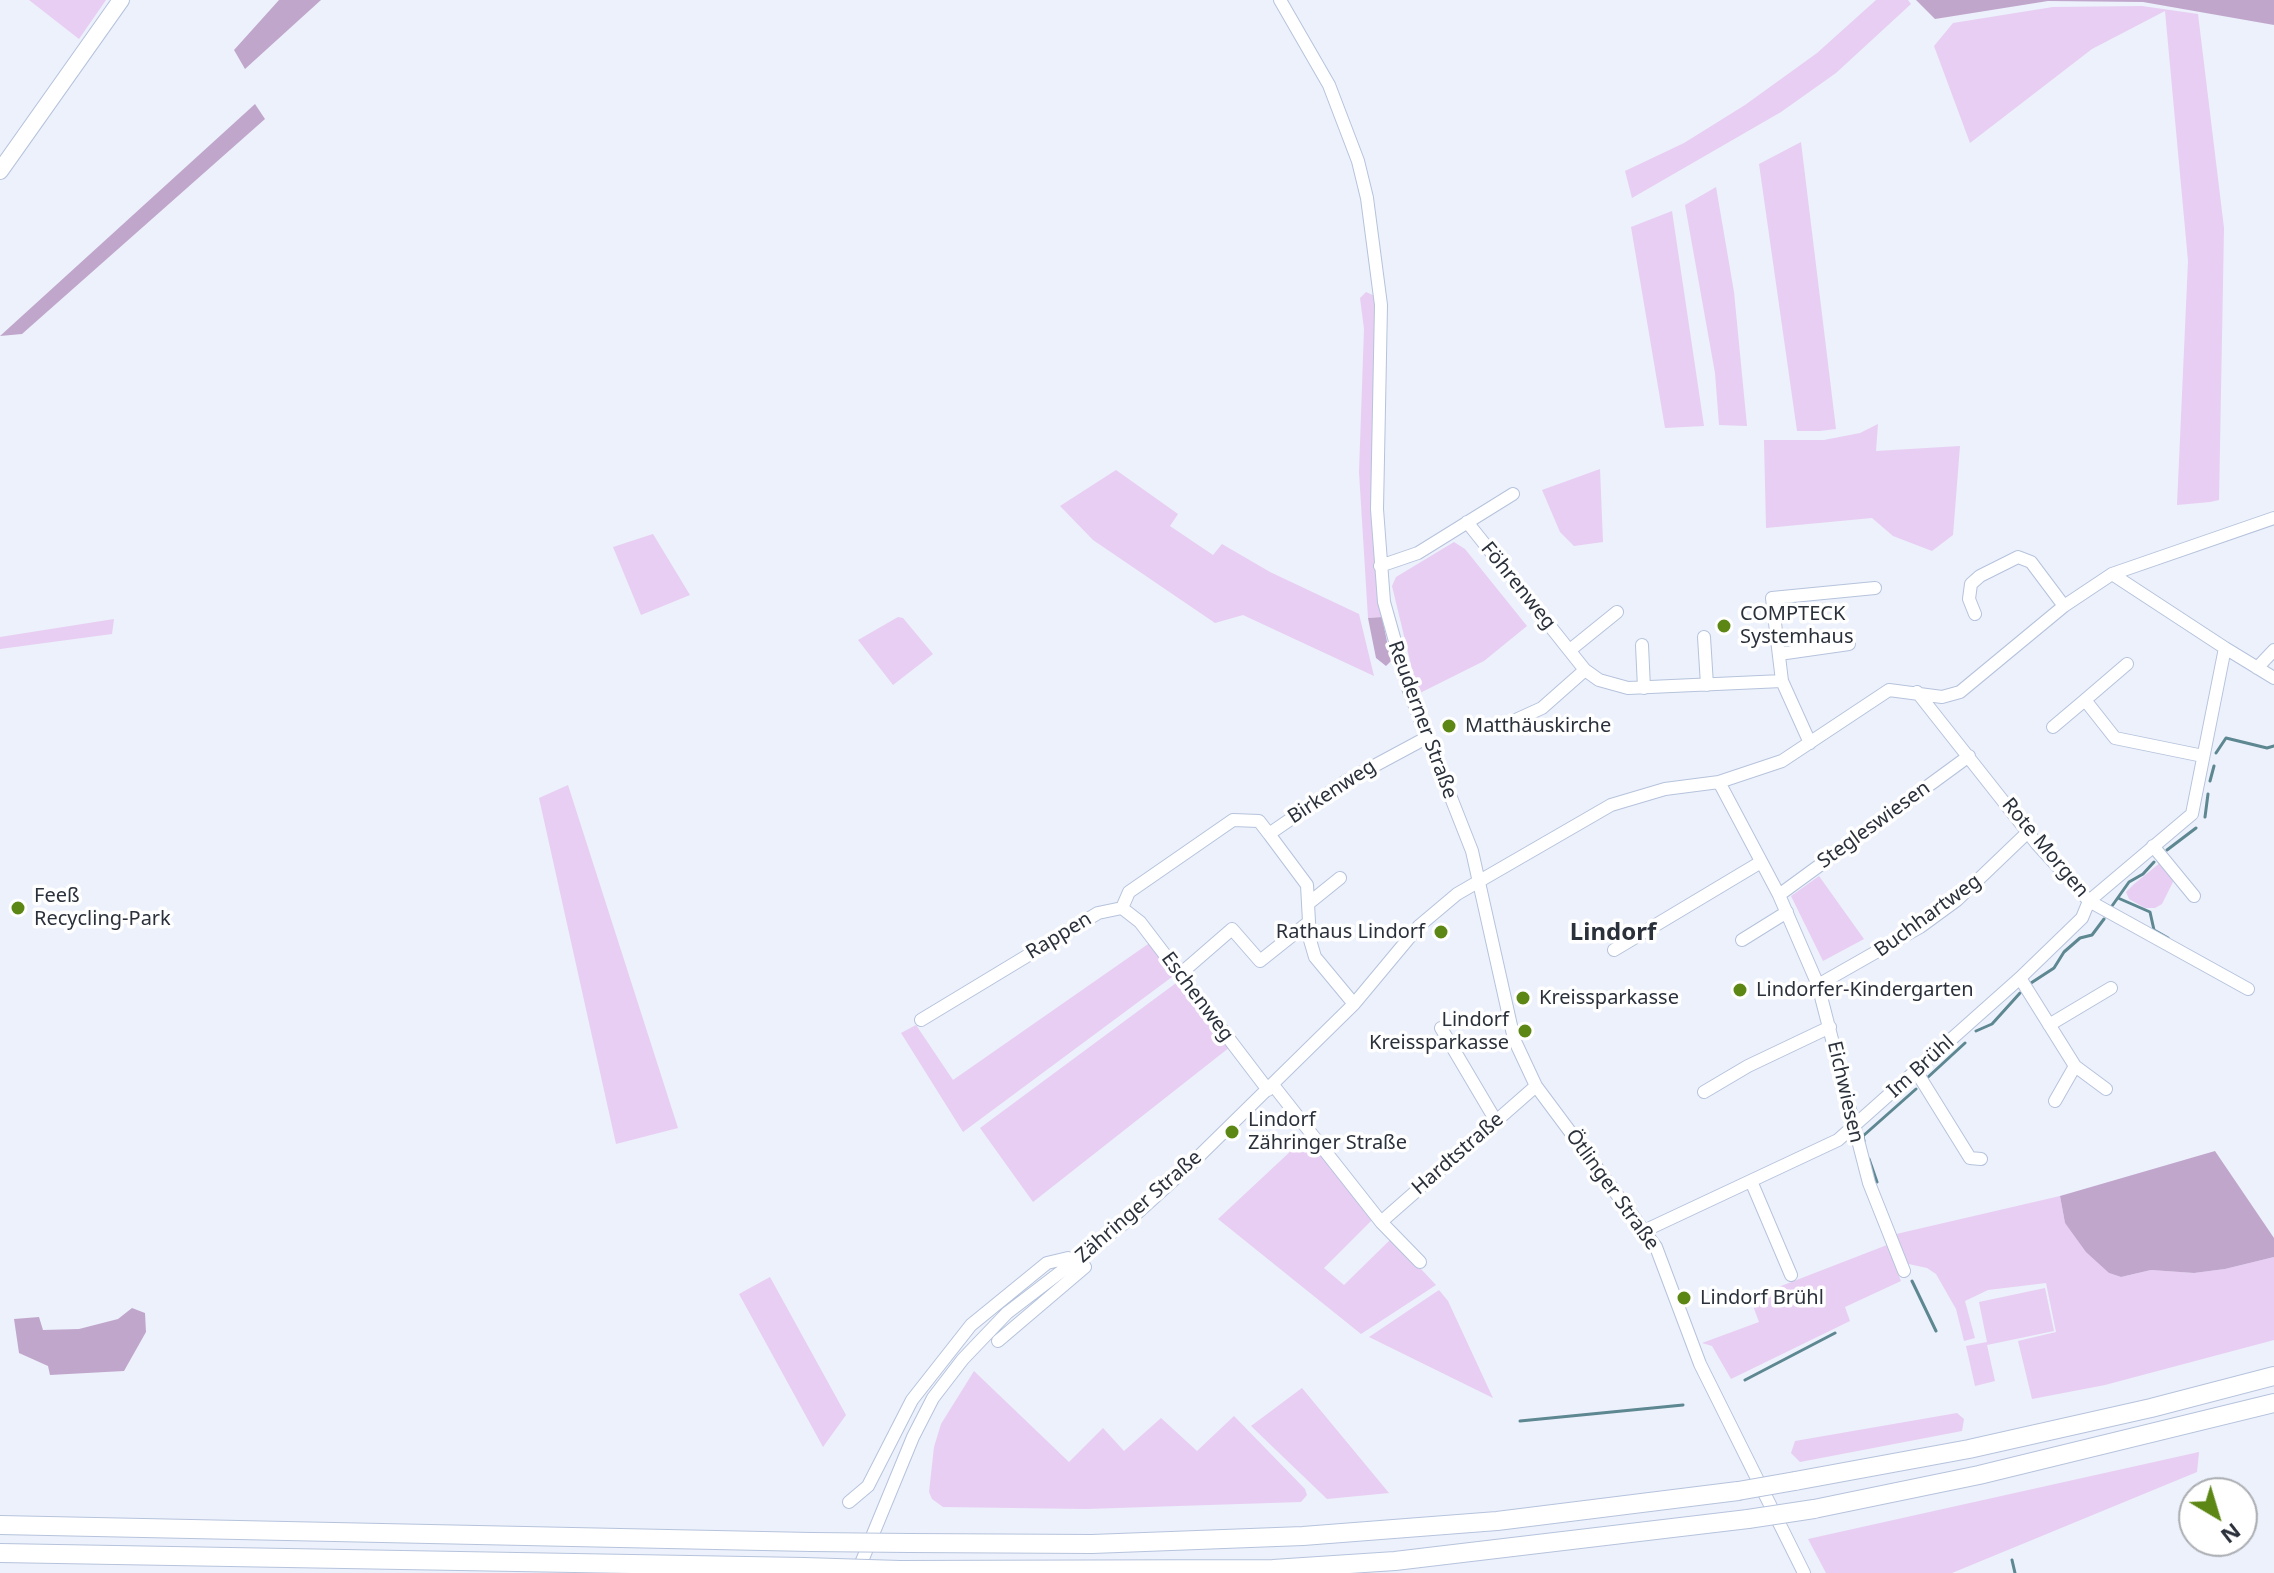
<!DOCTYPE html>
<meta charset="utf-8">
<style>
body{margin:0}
#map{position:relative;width:2274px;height:1573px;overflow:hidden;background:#ecf1fc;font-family:"Noto Sans",sans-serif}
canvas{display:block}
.north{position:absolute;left:2178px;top:1477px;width:80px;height:80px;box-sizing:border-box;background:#fff;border:2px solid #aaadb1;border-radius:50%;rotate:142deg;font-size:22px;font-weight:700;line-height:32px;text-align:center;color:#2b313b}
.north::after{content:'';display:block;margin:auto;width:28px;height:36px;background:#5c8715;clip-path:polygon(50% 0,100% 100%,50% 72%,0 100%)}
</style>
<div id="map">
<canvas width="2274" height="1573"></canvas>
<div class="north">N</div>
</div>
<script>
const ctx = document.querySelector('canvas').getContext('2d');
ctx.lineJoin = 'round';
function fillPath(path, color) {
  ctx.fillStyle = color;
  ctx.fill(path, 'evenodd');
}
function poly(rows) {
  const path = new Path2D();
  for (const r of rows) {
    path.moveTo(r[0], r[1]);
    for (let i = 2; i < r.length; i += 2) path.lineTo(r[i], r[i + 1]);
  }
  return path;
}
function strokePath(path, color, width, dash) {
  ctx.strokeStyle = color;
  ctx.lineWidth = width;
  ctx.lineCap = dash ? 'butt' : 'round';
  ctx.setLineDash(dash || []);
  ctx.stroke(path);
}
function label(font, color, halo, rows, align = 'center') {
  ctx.font = font + ' "Noto Sans",sans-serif';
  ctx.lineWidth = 7;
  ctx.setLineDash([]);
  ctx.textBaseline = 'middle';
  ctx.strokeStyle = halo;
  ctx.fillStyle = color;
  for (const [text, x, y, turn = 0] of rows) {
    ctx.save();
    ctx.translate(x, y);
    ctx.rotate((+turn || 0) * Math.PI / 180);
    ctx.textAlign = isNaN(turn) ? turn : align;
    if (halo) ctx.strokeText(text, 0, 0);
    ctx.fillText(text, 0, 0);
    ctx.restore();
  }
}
fillPath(poly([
 [29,0,106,0,79,39],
 [1876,0,1908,0,1911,4,1836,73,1781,112,1632,198,1625,171,1684,143,1745,105,1817,53],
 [2142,6,2198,14,2224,228,2219,500,2210,502,2177,505,2188,261,2165,11,2092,49,1970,143,1934,46,1953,23,2053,7],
 [1801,142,1836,429,1820,431,1797,431,1759,164],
 [1716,187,1734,292,1747,426,1719,425,1715,373,1685,205],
 [1672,211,1704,426,1665,428,1631,227],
 [1366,292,1375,296,1372,514,1382,617,1368,618,1359,472,1364,329,1360,298],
 [1878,424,1876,451,1960,446,1953,535,1932,551,1893,536,1872,518,1766,528,1764,440,1824,440,1860,433],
 [1600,469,1603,542,1574,546,1560,532,1542,490],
 [1116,470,1178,514,1170,526,1213,555,1222,544,1270,572,1359,614,1374,676,1243,615,1215,623,1093,540,1060,506],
 [653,534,690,595,641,615,613,547],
 [1454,542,1465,549,1527,626,1484,661,1418,694,1392,586,1396,577],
 [898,617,903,618,933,654,893,685,858,640],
 [114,619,112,634,0,649,0,637],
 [568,785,678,1128,616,1144,539,798],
 [2161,862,2175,878,2162,904,2155,908,2145,908,2129,899,2126,892,2133,885],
 [1819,876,1864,939,1823,961,1791,896],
 [1151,942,1176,974,963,1132,901,1033,916,1025,953,1080],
 [1176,983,1182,983,1230,1047,1033,1202,980,1128],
 [1308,1135,1374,1218,1324,1268,1344,1285,1392,1238,1436,1285,1361,1334,1218,1219],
 [2060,1196,2065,1223,2109,1273,2121,1277,2151,1270,2194,1273,2225,1269,2274,1257,2274,1340,2105,1385,2032,1399,2018,1341,2056,1332,2046,1283,1988,1290,1965,1301,1975,1338,1964,1341,1956,1309,1936,1274,1927,1268,1904,1263,1892,1235],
 [1887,1245,1901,1281,1845,1307,1850,1321,1731,1379,1712,1346,1702,1343,1759,1322,1750,1298],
 [770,1277,846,1415,823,1447,739,1294],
 [2045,1288,2054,1331,1987,1345,1995,1381,1975,1386,1966,1346,1987,1342,1979,1302],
 [1439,1290,1448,1301,1493,1398,1369,1337],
 [974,1371,1069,1462,1103,1428,1124,1451,1161,1418,1197,1451,1234,1416,1305,1489,1307,1495,1301,1502,1086,1509,943,1507,932,1499,929,1492,934,1447,941,1424],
 [1302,1388,1389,1493,1327,1499,1251,1426],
 [1957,1413,1964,1419,1962,1431,1800,1462,1791,1453,1795,1441],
 [2199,1452,2197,1472,1952,1573,1826,1573,1808,1539]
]), '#e8cef2');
fillPath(poly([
 [279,0,321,0,245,69,234,50],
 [1916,0,2274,0,2274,25,2143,2,2048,1,1935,19],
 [255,104,265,119,22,334,0,336],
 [1382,617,1391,661,1386,666,1376,658,1368,618],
 [2215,1151,2274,1238,2274,1257,2225,1269,2194,1273,2151,1270,2121,1277,2109,1273,2086,1252,2065,1223,2060,1196],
 [132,1308,145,1313,146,1332,124,1371,50,1375,48,1366,19,1353,14,1319,39,1317,43,1330,79,1329,118,1319]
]), '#c1a6cc');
strokePath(poly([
 [2216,753,2226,738,2267,748,2274,746],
 [2210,781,2214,766],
 [2205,817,2208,794],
 [2167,850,2196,828],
 [2118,898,2150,912,2154,930,2168,938],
 [2112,906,2129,882,2143,874,2154,862],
 [2031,983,2054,968,2064,952,2080,938,2092,935,2104,919],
 [1976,1031,1992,1024,2020,993],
 [1927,1078,1965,1043],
 [1864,1141,1863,1136,1916,1089],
 [1869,1159,1877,1182],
 [1912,1281,1936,1331],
 [1745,1380,1835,1333],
 [1520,1421,1683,1405],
 [2012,1560,2015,1573]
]), '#5d8791', 3);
const minor = poly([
 [1280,0,1329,85,1358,161,1367,198,1381,305,1377,509,1384,602,1409,691,1472,851,1514,1039,1536,1086,1656,1247,1700,1364,1804,1573],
 [1467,522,1585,670,1599,680,1628,688,1782,681],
 [1380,566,1418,553,1513,494],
 [1975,614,1969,599,1971,584,1980,576,2018,557,2031,562,2064,606],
 [1704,637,1707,685],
 [1642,645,1644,688],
 [2225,648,2274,678],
 [1570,650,1617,612],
 [1779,654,1849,644],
 [2127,664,2085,700,2115,738,2203,756],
 [2257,668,2274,650],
 [1917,692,2037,844,2089,901,2248,989],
 [1509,723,1542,708,1585,670],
 [2053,727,2085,700],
 [1810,743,1782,681,1772,598,1875,588],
 [1719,782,1779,895,1818,985,1869,1183,1904,1271],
 [2153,846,2194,896],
 [1779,895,1969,756],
 [1309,903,1340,878],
 [1122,908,1140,922,1268,1090],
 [1122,908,1129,892,1233,820,1259,821,1269,834],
 [1742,940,1787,912],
 [1614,950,1761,862],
 [1179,975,1232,929,1260,961,1309,922],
 [2020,978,2075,1066,2055,1101],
 [1818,985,1920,927,1957,900,2028,832],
 [1354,1004,1315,957,1310,940,1307,885,1269,834,1346,781,1426,738],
 [921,1020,1098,913,1122,908],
 [2049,1025,2111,988],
 [1441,1028,1496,1121],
 [2075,1066,2106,1089],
 [1916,1071,1970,1158,1981,1159],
 [1273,1085,1381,1222,1420,1262],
 [1704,1092,1748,1066,1830,1027],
 [1751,1181,1791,1275],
 [1381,1222,1536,1086],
 [1646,1230,1838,1140,2020,978,2082,918,2089,901,2192,814,2225,648,2112,574],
 [849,1502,868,1486,912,1400,971,1325,1047,1263,1068,1258,1085,1267,998,1341],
 [857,1573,913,1437,933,1398,963,1359,1007,1313,1135,1215,1190,1165,1354,1004,1419,926,1457,894,1611,805,1665,789,1719,782,1782,761,1889,690,1942,697,1960,692,2064,606,2112,574,2274,518]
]);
const major = poly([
 [0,171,121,0]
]);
const highway = poly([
 [1795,1481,1969,1449,2151,1408,2274,1376],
 [1814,1509,1979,1475,2274,1403],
 [0,1525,811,1542],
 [910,1543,1092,1544,1303,1536,1497,1521,1738,1491],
 [0,1553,804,1567],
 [900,1570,1273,1569,1395,1561,1748,1519]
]);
strokePath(minor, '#b6c3dc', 14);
strokePath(major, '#b6c3dc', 18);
strokePath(highway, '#b6c3dc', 20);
strokePath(minor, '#fff', 12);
strokePath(major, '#fff', 16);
strokePath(highway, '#fff', 18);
const highwayBridge = poly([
 [1738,1491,1795,1481],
 [1748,1519,1814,1509],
 [811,1542,910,1543],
 [804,1567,900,1570]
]);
strokePath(highwayBridge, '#b6c3dc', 20, []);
strokePath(highwayBridge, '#fff', 18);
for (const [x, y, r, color] of [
 [1724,626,8,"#5c8715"],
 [1449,726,8,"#5c8715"],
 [18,908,8,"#5c8715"],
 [1441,932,8,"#5c8715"],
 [1740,990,8,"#5c8715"],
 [1523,998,8,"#5c8715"],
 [1525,1031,8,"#5c8715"],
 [1232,1132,8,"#5c8715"],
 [1684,1298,8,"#5c8715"]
]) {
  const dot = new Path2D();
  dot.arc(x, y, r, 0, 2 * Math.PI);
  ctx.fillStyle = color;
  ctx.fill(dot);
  strokePath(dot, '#fff', 3);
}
label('20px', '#2b313b', '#fff', [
 ["Föhrenweg",1518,586,51],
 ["Reuderner Straße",1422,720,70],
 ["Birkenweg",1332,792,-33],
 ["Stegleswiesen",1874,825,-36],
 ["Rote Morgen",2045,848,50],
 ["Buchhartweg",1928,916,-36],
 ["Rappen",1059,936,-31],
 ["Eschenweg",1197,997,53],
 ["Im Brühl",1921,1067,-42],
 ["Eichwiesen",1845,1092,77],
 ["Hardtstraße",1458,1154,-41],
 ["Ötlinger Straße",1612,1190,54],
 ["Zähringer Straße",1139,1207,-41]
]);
label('20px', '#2b313b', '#fff', [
 ["COMPTECK",1740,614],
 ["Systemhaus",1740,637],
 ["Matthäuskirche",1465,726],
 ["Feeß",34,896],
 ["Recycling-Park",34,919],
 ["Rathaus Lindorf",1425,932,"right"],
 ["Lindorfer-Kindergarten",1756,990],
 ["Kreissparkasse",1539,998],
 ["Lindorf",1509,1020,"right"],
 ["Kreissparkasse",1509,1043,"right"],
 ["Lindorf",1248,1120],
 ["Zähringer Straße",1248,1143],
 ["Lindorf Brühl",1700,1298]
], 'left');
label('bold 24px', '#2b313b', '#fff', [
 ["Lindorf",1613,933]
]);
</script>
